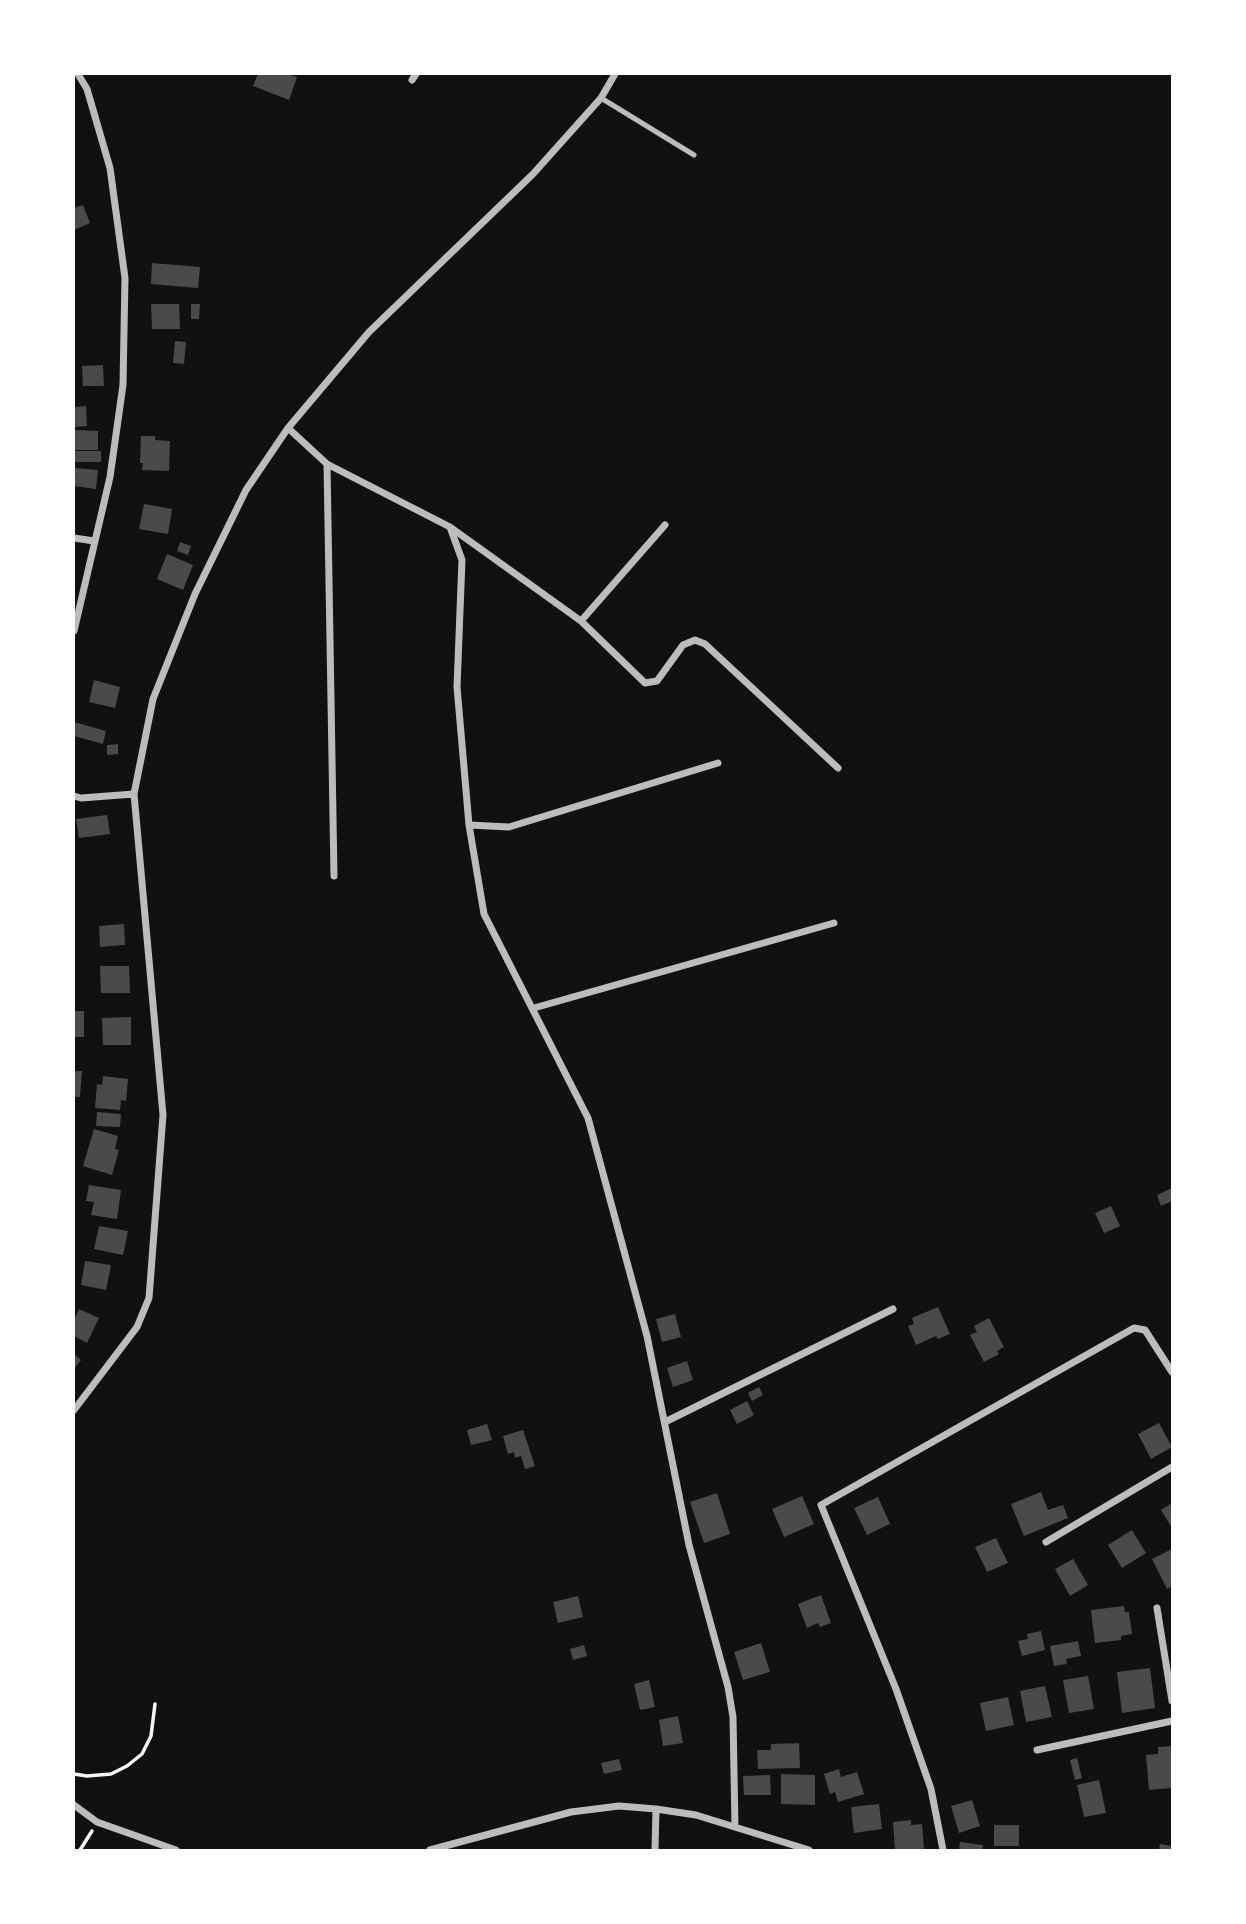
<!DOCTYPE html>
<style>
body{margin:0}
#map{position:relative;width:1246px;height:1924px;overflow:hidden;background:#111;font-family:Overpass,sans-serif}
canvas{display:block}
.frame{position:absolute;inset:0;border:75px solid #fff;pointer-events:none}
</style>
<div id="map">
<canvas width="1246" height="1924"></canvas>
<div class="frame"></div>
</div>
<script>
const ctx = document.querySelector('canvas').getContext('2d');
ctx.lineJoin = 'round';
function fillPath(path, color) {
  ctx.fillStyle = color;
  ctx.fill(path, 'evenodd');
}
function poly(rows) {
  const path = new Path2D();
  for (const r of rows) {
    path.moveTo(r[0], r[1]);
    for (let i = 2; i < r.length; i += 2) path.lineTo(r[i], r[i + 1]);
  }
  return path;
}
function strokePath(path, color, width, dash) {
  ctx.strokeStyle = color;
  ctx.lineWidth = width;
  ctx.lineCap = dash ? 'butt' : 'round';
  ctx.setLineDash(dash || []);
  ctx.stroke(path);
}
fillPath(poly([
 [258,74,287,74,297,77,289,100,253,86],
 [83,205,90,223,74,230,74,208],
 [152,263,200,267,198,288,151,284],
 [151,304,179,304,180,329,152,329],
 [191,304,200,304,199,319,191,319],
 [175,341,186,342,184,364,173,363],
 [103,365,104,386,83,386,82,366],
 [86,406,87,426,74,427,74,407],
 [74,430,98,431,98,450,74,450],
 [141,436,155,436,155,440,170,441,169,471,142,470,143,463,140,463],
 [74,451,101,451,101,462,74,462],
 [74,468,98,470,96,489,74,486],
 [144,504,172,509,168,534,139,529],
 [180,542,191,546,188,555,177,551],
 [167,554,193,565,183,590,157,579],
 [94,680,120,687,115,708,89,702],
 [74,722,106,731,103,744,74,736],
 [118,744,118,754,107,755,107,745],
 [107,815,110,834,79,838,76,819],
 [124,924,125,945,100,947,99,926],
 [100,966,129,966,130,993,101,993],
 [74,1011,84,1011,84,1037,74,1037],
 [131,1017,131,1045,103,1045,102,1018],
 [74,1071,82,1071,80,1097,74,1097],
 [103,1076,128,1079,126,1101,121,1100,120,1110,95,1108,97,1084,102,1085],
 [97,1112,121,1114,120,1127,96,1126],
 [94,1129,118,1136,115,1149,119,1150,112,1175,83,1166],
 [89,1185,121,1190,117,1219,91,1215,94,1202,86,1201],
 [1172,1188,1172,1201,1161,1206,1157,1195],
 [1111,1206,1120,1226,1104,1233,1095,1213],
 [99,1226,128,1231,123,1255,94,1249],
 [85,1261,111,1265,106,1290,81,1285],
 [938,1307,950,1334,938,1339,936,1336,916,1345,908,1326,914,1324,912,1318],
 [79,1309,99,1318,87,1343,74,1336,74,1320],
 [675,1314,681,1337,662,1342,656,1319],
 [989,1318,1004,1347,997,1351,999,1354,984,1362,970,1335,977,1332,974,1326],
 [74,1354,81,1360,74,1369],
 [687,1361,693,1380,673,1387,667,1368],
 [759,1387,763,1395,752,1401,748,1393],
 [747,1401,754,1415,737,1424,730,1410],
 [1159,1423,1172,1447,1151,1459,1138,1434],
 [487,1424,492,1440,471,1445,467,1430],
 [523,1430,535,1466,525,1469,521,1456,515,1458,514,1452,508,1454,503,1436],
 [1041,1492,1048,1510,1063,1505,1068,1518,1024,1536,1011,1504],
 [717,1493,730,1534,704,1543,690,1502],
 [802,1496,814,1524,784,1537,772,1509],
 [878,1497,890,1524,867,1535,854,1508],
 [1172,1503,1172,1528,1161,1510],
 [1132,1530,1146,1553,1122,1568,1108,1545],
 [996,1538,1008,1563,987,1572,975,1547],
 [1172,1549,1172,1586,1167,1589,1152,1559],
 [1073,1559,1088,1585,1070,1596,1055,1569],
 [821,1595,831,1623,820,1627,818,1623,807,1628,798,1604],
 [578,1596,583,1617,558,1623,553,1602],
 [1124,1606,1125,1612,1129,1612,1132,1634,1121,1636,1121,1640,1095,1643,1091,1610],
 [1041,1631,1045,1650,1022,1656,1018,1641,1028,1639,1027,1634],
 [1078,1641,1081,1656,1066,1659,1067,1664,1054,1666,1050,1646],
 [761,1643,770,1672,743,1680,734,1652],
 [584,1645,587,1656,573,1660,570,1649],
 [1150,1668,1155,1708,1122,1713,1117,1672],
 [1088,1676,1094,1709,1069,1713,1063,1680],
 [649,1680,655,1707,640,1710,634,1684],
 [1045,1686,1052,1717,1026,1722,1020,1691],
 [1008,1697,1014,1725,986,1731,980,1703],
 [678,1716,683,1743,663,1746,659,1720],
 [799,1743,800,1768,758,1769,757,1750,771,1750,771,1744],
 [1172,1746,1172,1788,1149,1790,1146,1755,1158,1754,1158,1747],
 [1077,1758,1082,1778,1075,1780,1070,1760],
 [619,1759,622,1770,604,1774,601,1763],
 [839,1769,841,1777,857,1772,864,1794,838,1802,835,1792,830,1794,824,1774],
 [781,1774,815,1775,815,1805,781,1804],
 [770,1775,771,1795,744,1795,743,1776],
 [1099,1780,1106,1813,1084,1817,1077,1785],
 [972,1800,980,1826,959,1833,951,1806],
 [879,1804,882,1829,854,1833,851,1807],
 [911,1820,911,1825,922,1824,924,1850,895,1850,893,1822],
 [994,1825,1019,1825,1019,1846,994,1846],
 [960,1842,983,1845,982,1850,959,1850],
 [1160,1844,1172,1846,1172,1850,1159,1850]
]), '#4a4a4a');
strokePath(poly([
 [74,1774,87,1776,111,1774,127,1766,142,1754,151,1736,155,1704],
 [80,1850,92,1831]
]), '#f5f5f5', 3.5);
strokePath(poly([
 [601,98,694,155]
]), '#bcbcbc', 5);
strokePath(poly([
 [412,80,416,74],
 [288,428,327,464,450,527,462,560,457,687,469,825,484,914,588,1118,647,1336,689,1545,728,1687,733,1717,735,1827],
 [327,464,334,876],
 [450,527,581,621,645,683,657,681,683,645,695,640,705,644,838,768],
 [74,538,94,541],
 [581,621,665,525],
 [74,631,110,477,123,385,125,278,110,168,87,89,78,74],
 [74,796,81,798,134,794],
 [469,825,509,827,718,763],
 [534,1008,834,923],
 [74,1410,137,1327,149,1298,163,1115,134,794,153,699,195,594,246,490,288,428,369,332,533,174,601,98,615,74],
 [665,1422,893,1309],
 [1046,1542,1172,1467],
 [1157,1608,1172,1701],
 [1037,1750,1172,1721],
 [74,1805,97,1822,176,1850],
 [430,1850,571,1812,619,1806,656,1809,696,1815,809,1850],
 [655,1850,656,1809],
 [943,1850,931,1789,896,1689,821,1505,1134,1328,1145,1330,1172,1372]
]), '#bcbcbc', 7);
</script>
